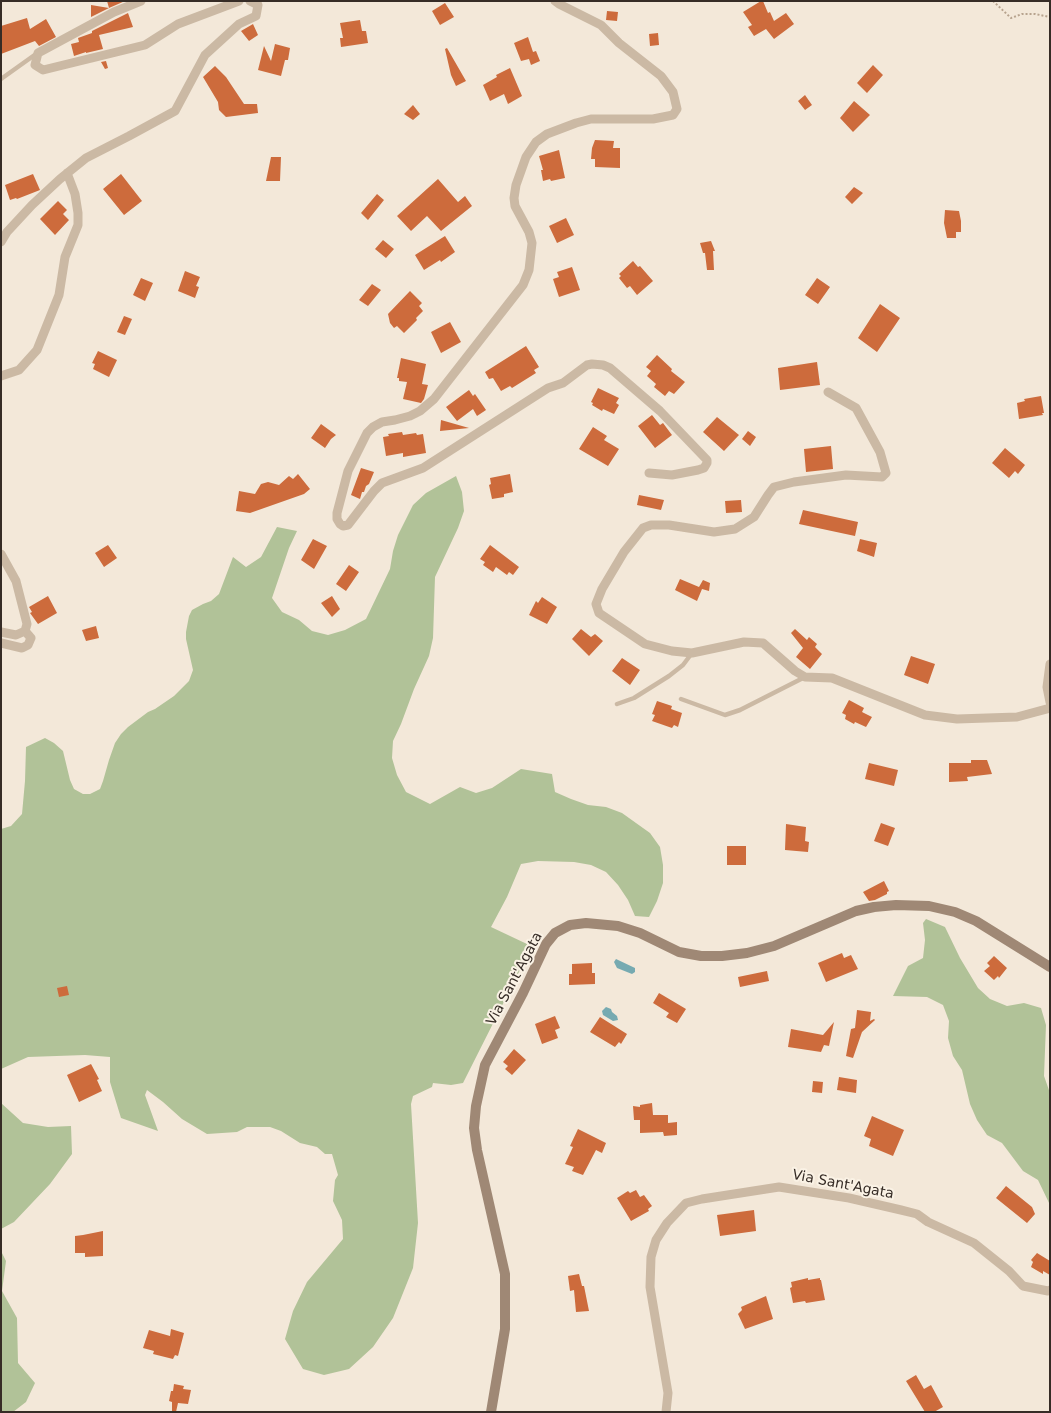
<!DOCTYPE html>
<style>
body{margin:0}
#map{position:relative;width:1051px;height:1413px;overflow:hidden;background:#f3e8d9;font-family:"DejaVu Sans",sans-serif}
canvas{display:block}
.frame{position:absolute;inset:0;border:2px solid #362c26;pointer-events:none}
</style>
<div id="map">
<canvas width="1051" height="1413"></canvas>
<div class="frame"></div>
</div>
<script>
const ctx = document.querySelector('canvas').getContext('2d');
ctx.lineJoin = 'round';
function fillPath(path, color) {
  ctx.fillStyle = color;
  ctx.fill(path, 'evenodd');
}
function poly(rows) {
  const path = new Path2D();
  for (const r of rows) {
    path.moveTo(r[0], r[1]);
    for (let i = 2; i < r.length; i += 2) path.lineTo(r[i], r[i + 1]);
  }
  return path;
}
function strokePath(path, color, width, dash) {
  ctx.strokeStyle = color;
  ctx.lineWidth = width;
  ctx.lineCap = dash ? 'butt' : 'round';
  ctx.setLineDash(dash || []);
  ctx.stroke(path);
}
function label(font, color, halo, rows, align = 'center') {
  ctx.font = font + ' "DejaVu Sans",sans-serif';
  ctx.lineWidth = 4;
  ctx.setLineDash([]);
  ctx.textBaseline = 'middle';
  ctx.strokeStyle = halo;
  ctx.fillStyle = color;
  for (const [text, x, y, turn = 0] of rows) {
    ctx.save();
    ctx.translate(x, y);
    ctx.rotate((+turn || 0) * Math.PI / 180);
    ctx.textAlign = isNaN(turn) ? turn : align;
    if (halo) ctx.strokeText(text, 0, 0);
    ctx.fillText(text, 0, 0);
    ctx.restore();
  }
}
fillPath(poly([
 [456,476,462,492,464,511,458,528,435,577,433,638,429,656,414,689,401,724,393,741,392,758,397,775,406,792,430,804,460,787,476,793,492,788,521,769,552,774,555,792,571,799,588,805,606,807,622,813,650,833,660,847,663,865,663,883,657,901,649,917,635,916,628,900,618,885,606,872,591,865,574,862,538,861,521,864,507,897,491,927,527,944,525,960,463,1083,451,1085,433,1083,432,1087,413,1096,411,1104,418,1223,413,1268,393,1318,373,1347,349,1369,324,1375,303,1369,285,1339,293,1311,307,1282,343,1239,342,1220,333,1201,335,1180,338,1175,332,1154,325,1154,317,1147,300,1143,281,1131,270,1127,247,1127,237,1132,207,1134,182,1119,163,1102,147,1090,145,1095,158,1131,121,1118,110,1082,110,1057,85,1055,28,1057,1,1069,1,829,11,826,22,814,25,781,26,747,45,738,54,743,63,751,70,780,74,789,83,794,90,794,100,789,103,781,109,760,115,743,121,734,128,727,148,712,155,709,174,696,189,681,193,670,186,639,186,632,189,616,192,610,203,604,211,601,219,594,233,557,246,567,261,557,277,527,297,531,289,548,272,598,282,612,299,620,312,631,328,635,345,630,366,619,390,569,393,551,398,535,413,505,426,493],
 [926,919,945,927,960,958,978,988,990,999,1007,1006,1024,1003,1041,1008,1046,1025,1044,1076,1050,1093,1050,1205,1038,1180,1023,1171,1002,1143,987,1135,977,1120,970,1104,962,1070,953,1056,948,1038,949,1021,943,1005,927,997,893,996,908,966,923,958,925,940,923,923],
 [1,1103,23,1123,48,1127,71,1126,72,1154,50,1184,14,1222,1,1229],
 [1,1251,6,1261,2,1291,17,1318,18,1363,35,1383,26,1402,13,1412,1,1412]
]), '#b1c298');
fillPath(poly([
 [616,959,635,968,635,972,632,974,617,968,614,962],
 [606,1007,611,1009,612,1012,617,1016,618,1020,613,1021,603,1015,602,1011]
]), '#76aab1');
fillPath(poly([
 [107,1,125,1,109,8],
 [761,1,763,1,768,13,770,12,774,21,786,13,794,24,774,39,766,29,754,36,748,27,752,25,743,12],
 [445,3,454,17,440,25,432,11],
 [91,5,109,8,91,17],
 [607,11,618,12,617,21,606,20],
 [128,13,133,27,99,35,103,49,86,53,86,52,74,56,71,44,79,42,78,38,92,33,92,31],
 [27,18,30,29,46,19,56,37,39,46,35,41,1,54,1,26],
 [360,20,362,31,366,31,368,43,341,47,340,38,343,38,340,23],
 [253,24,258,35,249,41,241,31],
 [658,33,659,45,650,46,649,34],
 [528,37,533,52,536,51,540,61,531,65,529,59,521,61,514,43],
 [275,44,290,48,288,60,285,60,281,76,258,70,264,46,271,61],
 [447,48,466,81,456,86,451,75,445,49],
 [106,61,108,68,105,69,101,62],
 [873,65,883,75,867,93,857,83],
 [215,66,226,77,244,104,257,104,258,113,226,117,219,110,218,102,203,77],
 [510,68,522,96,508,104,504,94,490,101,483,85,497,77,496,75],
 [805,95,812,105,805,110,798,101],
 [854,101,870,115,853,132,840,118],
 [413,105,420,114,413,120,404,114],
 [595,140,614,141,613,148,620,148,620,168,595,167,595,159,591,159,592,148],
 [559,150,565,178,551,181,550,179,543,181,541,170,543,170,539,156],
 [271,157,281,157,280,181,266,181],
 [33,174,40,190,17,199,16,198,10,200,5,185],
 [121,174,142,201,124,215,103,189],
 [438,179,458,202,465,196,472,206,441,231,427,216,411,231,397,216],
 [854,187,863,193,852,204,845,197],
 [377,194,384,200,368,220,361,213],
 [58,201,67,210,63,214,69,220,55,235,40,219],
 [945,210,959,211,961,221,961,232,956,232,956,238,947,238,944,223],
 [566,218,574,235,557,243,549,226],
 [445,236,455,252,441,262,440,260,424,270,415,255],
 [383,240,394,249,386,258,375,249],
 [711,241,715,251,713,251,714,270,707,270,705,253,703,253,700,243],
 [633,261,638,267,640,266,653,281,637,295,630,286,627,288,619,278,621,276,619,274],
 [572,267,580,290,559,297,553,279,559,277,557,272],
 [185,271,200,277,196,286,199,287,195,298,178,291],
 [141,278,153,283,145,301,133,295],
 [817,278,830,287,818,304,805,295],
 [372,284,381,290,368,306,359,300],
 [410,291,422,303,419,306,423,311,416,318,417,320,404,333,397,326,394,328,390,323,388,314],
 [880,304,900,318,877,352,858,338],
 [124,316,132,319,125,335,117,332],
 [450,322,461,342,441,353,431,332],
 [526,346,539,367,534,370,536,373,512,388,510,386,501,391,493,378,489,379,485,372],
 [98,351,117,360,109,377,93,369,95,364,92,363],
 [657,355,672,369,671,371,685,382,674,394,669,391,665,396,654,387,656,384,647,376,651,371,646,367],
 [401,358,426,364,422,384,428,385,424,399,421,403,403,399,407,382,399,381,399,378,397,378],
 [817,362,820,385,780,390,778,368],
 [598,388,619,398,616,403,619,405,614,414,603,409,602,411,592,405,593,403,591,402],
 [469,390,473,396,475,394,486,410,477,416,473,409,457,421,446,407],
 [1041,396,1044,413,1042,413,1043,415,1019,419,1017,403,1025,401,1024,399],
 [652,415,660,425,663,423,672,435,655,448,638,426],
 [717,417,739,435,724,451,703,432],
 [441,420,469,428,440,431],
 [321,424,336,435,331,439,325,448,311,438],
 [593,427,607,436,604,440,619,449,608,466,579,449],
 [748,431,756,437,750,446,742,439],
 [402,432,403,435,416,433,417,435,423,434,426,453,403,457,403,453,386,456,383,437,389,436,388,434],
 [831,446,833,469,806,472,804,449],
 [1005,448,1025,465,1018,474,1015,471,1009,478,992,463],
 [361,468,374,472,369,484,366,486,364,492,362,492,360,499,351,495],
 [298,474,310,489,304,494,250,513,236,511,239,491,255,494,261,484,268,482,279,485,289,476,293,479],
 [510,474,513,492,504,494,504,497,492,499,489,485,491,484,490,478],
 [639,495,664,500,661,510,637,505],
 [741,500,742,512,726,513,725,501],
 [803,510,858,522,855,536,799,524],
 [313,539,327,546,314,569,301,560],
 [860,539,877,543,874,557,857,551],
 [108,545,117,558,104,567,95,553],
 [490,545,519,567,513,575,509,572,507,575,496,567,493,572,483,565,485,562,480,559],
 [349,565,359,572,346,591,336,584],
 [680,579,699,587,703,580,710,583,709,591,702,589,697,601,675,590],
 [48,596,57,613,38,624,30,613,32,612,29,607],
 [332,596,340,609,332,617,321,603],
 [542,597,557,607,547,624,529,615,536,601,538,603],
 [96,626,99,638,86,641,82,630],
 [581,629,591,637,595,634,603,641,589,656,572,639],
 [795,629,807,640,809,637,817,644,815,647,822,654,810,669,796,657,803,648,791,633],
 [911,656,935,664,928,684,904,675],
 [622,658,640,670,630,685,612,671],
 [849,700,864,708,862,712,872,717,866,727,855,722,854,724,845,719,846,715,842,713],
 [657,701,672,706,671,709,682,713,678,727,674,725,672,728,652,721,655,715,652,714],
 [971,760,987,760,992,774,967,777,968,781,949,782,949,763,971,763],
 [869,763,898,770,894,786,865,779],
 [881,823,895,828,888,846,874,841],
 [786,824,806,827,805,841,809,842,808,852,785,850],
 [727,846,746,846,746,865,727,865],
 [884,881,889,891,887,892,887,894,875,900,869,901,863,892],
 [842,953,844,958,851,955,858,969,826,982,818,963],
 [994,956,1007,968,999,978,998,976,994,980,984,971,990,966,987,963],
 [592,963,592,973,595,973,595,984,569,985,569,974,572,974,572,964],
 [767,971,769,981,740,987,738,977],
 [67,986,69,995,59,997,57,988],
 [659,993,686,1009,677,1023,666,1017,669,1013,653,1003],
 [857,1010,871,1012,870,1021,874,1019,875,1020,862,1032,853,1058,846,1056,851,1029,855,1028],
 [555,1016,560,1028,555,1030,558,1038,542,1044,535,1024],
 [600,1017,627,1034,621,1044,619,1042,615,1047,590,1032],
 [834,1022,829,1046,824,1045,821,1052,788,1047,791,1029,823,1035],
 [514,1049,526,1060,512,1075,505,1069,508,1066,503,1062],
 [91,1064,99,1079,97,1080,102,1091,79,1102,67,1075],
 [839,1077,857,1080,856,1093,837,1090],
 [813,1081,823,1082,822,1093,812,1092],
 [652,1103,653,1115,668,1115,668,1123,677,1122,677,1135,664,1136,663,1132,640,1133,640,1120,634,1120,633,1106,640,1107,640,1105],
 [872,1116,904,1130,893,1156,869,1146,871,1139,864,1136],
 [578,1129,606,1143,602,1153,596,1150,583,1175,572,1171,574,1167,565,1164,573,1147,570,1146],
 [1006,1186,1032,1207,1035,1214,1027,1223,996,1198],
 [636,1190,640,1197,644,1195,652,1206,648,1209,649,1211,631,1221,617,1198,628,1191,630,1193],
 [754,1210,756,1231,720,1236,717,1215],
 [103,1231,103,1256,85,1257,85,1253,75,1253,75,1236,83,1235],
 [1037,1253,1050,1261,1050,1275,1043,1271,1043,1274,1031,1267,1033,1262,1031,1260],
 [579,1274,582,1286,584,1286,589,1311,576,1312,574,1290,570,1291,568,1276],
 [808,1278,808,1280,820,1278,820,1280,821,1280,825,1300,806,1303,805,1301,793,1303,790,1288,792,1287,791,1282],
 [766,1296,773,1319,745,1329,738,1314,742,1310,741,1307],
 [171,1329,184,1333,178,1356,175,1355,173,1359,153,1354,154,1351,143,1348,149,1330,170,1336],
 [916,1375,924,1389,931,1385,943,1407,934,1412,925,1412,906,1381],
 [174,1384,184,1386,183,1389,191,1390,188,1404,178,1403,176,1412,172,1412,172,1402,169,1401,171,1391,173,1391]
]), '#cd6b3c');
strokePath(poly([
 [993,1,1011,18,1022,14,1035,14,1050,17]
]), '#b7a38e', 2, [2, 2]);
strokePath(poly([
 [1,79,36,54],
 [681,699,725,715,740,710,805,677],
 [617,704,634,698,669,676,683,665,692,653]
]), '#cbb9a4', 4.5);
strokePath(poly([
 [141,1,114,12,38,53,35,65,43,70,145,45,178,24,239,1],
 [555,1,559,4,601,25,619,43,661,76,673,92,677,109,673,115,653,119,591,119,576,123,547,134,536,142,526,157,516,185,514,198,515,206,529,232,532,243,529,270,523,285,434,399,420,411,410,416,395,420,382,422,373,427,367,433,348,471,337,513,337,519,340,524,343,526,348,525,374,491,382,483,423,468,548,388,563,383,587,365,592,364,603,365,610,368,660,411,707,460,707,463,704,468,698,470,672,475,649,473],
 [1,242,7,232,32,205,60,179,86,158,129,136,175,111,205,55,239,24,256,16,258,5,250,1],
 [1,376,19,370,37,350,59,295,65,257,78,225,78,213,75,194,67,173],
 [828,392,856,408,880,452,886,473,882,477,846,475,794,482,774,487,768,495,754,517,735,529,714,532,669,525,651,525,643,528,624,552,602,589,596,604,599,613,645,644,672,651,692,653,744,642,763,643,795,671,805,677,832,678,925,715,957,719,1017,717,1050,708],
 [1,554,16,581,27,624,25,631,16,635,1,632],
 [1,643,22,648,28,645,31,638,25,631],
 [1050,664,1047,687,1050,702],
 [666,1412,668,1393,650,1287,651,1257,656,1240,667,1223,686,1203,702,1199,779,1187,849,1198,901,1210,917,1214,928,1222,974,1243,1009,1271,1023,1286,1048,1291,1050,1290]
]), '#cbb9a4', 9);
strokePath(poly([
 [491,1412,505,1329,505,1274,477,1150,474,1128,476,1106,485,1065,523,993,546,944,555,933,570,925,586,923,618,926,640,933,679,952,701,956,722,956,747,953,774,946,856,911,874,907,896,905,929,906,955,912,976,921,1050,967]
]), '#9f8875', 10);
label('14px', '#362c26', '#faf2e5', [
 ["Via Sant'Agata",515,979,-62],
 ["Via Sant'Agata",843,1185,11]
]);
</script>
